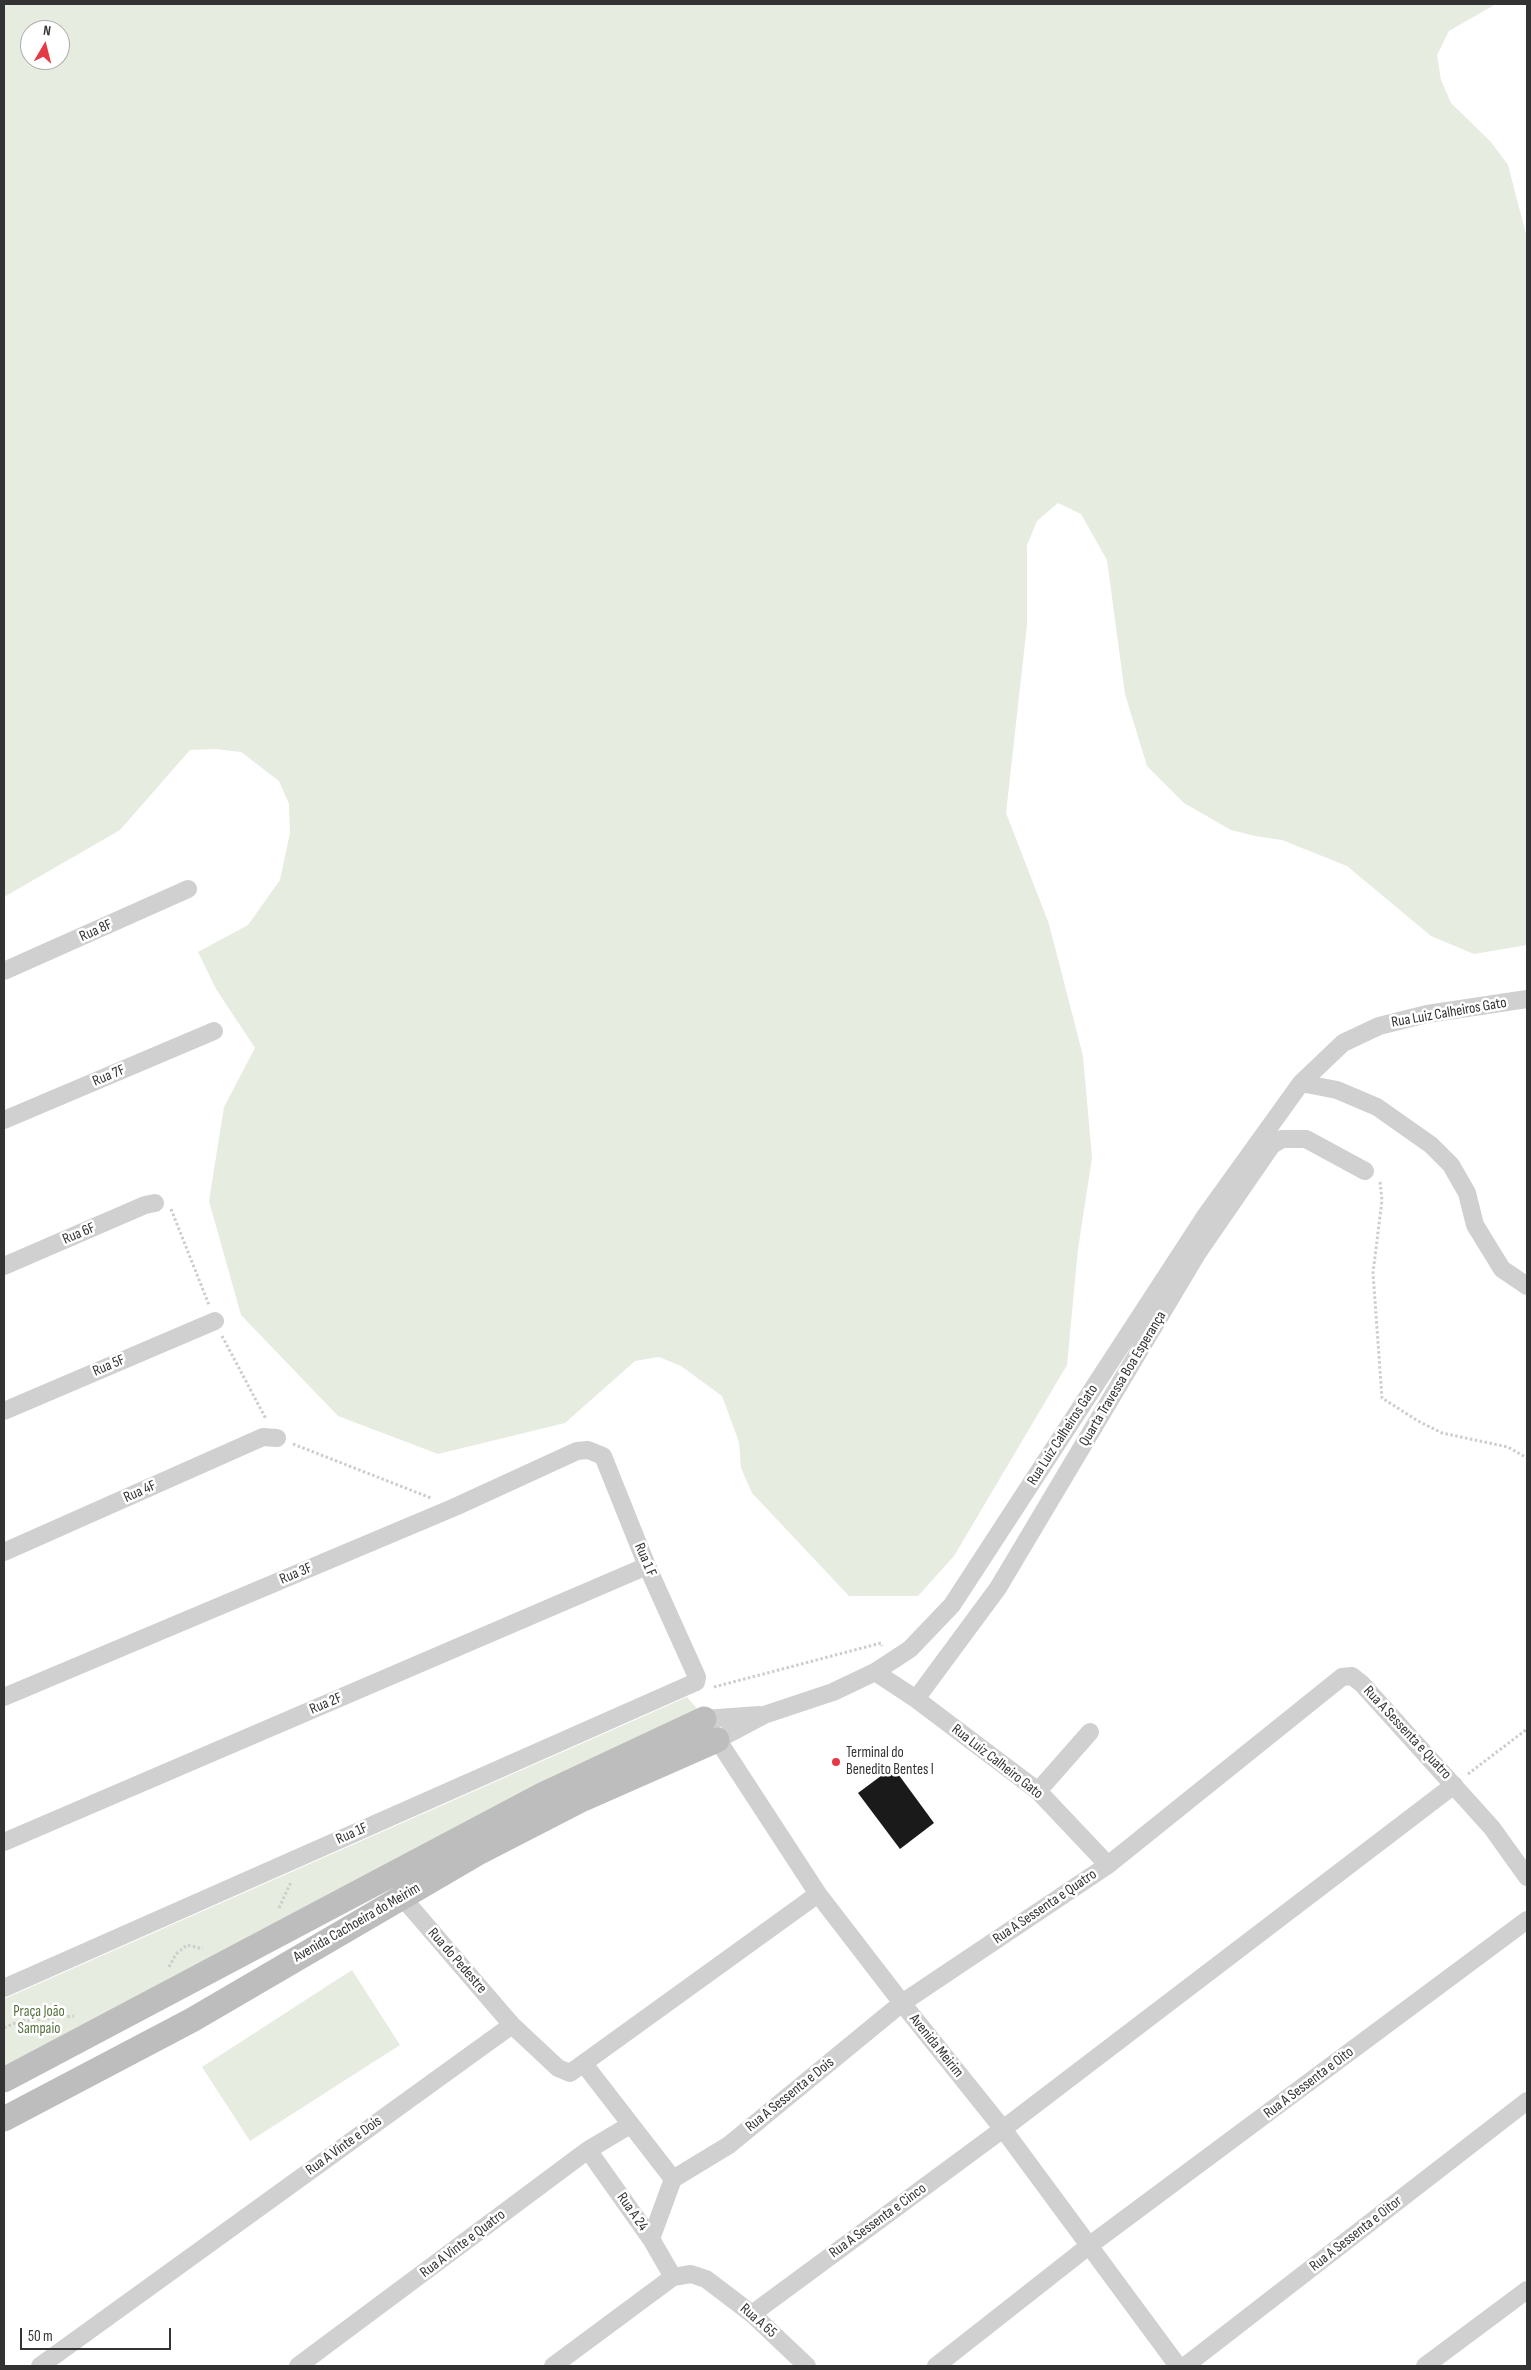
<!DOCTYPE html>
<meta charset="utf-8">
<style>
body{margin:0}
#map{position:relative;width:1531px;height:2370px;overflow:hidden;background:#fff;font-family:"Sofia Sans Condensed",sans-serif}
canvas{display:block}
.frame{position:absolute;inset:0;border:5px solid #333;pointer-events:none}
.north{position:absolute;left:20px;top:20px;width:50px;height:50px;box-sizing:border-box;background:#fff;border:1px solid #adadad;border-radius:50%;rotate:8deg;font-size:14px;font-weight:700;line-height:20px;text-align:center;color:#333}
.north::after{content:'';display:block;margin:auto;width:18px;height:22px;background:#e63946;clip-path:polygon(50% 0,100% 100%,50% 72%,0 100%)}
.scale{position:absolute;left:20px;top:2328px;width:151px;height:22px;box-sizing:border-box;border:2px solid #333;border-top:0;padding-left:6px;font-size:15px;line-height:18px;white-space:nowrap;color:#333;-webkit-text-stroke:4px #fff;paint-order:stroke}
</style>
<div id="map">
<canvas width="1531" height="2370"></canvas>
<div class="frame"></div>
<div class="north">N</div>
<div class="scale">50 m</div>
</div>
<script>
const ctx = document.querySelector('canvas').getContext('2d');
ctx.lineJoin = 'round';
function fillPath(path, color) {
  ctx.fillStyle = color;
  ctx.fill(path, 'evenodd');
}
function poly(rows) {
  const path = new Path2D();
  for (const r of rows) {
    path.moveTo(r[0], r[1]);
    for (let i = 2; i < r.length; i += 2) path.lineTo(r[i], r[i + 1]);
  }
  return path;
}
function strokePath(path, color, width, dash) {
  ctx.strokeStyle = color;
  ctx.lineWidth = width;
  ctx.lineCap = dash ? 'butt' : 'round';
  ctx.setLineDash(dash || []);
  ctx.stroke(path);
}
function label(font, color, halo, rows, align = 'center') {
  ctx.font = font + ' "Sofia Sans Condensed",sans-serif';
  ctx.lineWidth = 5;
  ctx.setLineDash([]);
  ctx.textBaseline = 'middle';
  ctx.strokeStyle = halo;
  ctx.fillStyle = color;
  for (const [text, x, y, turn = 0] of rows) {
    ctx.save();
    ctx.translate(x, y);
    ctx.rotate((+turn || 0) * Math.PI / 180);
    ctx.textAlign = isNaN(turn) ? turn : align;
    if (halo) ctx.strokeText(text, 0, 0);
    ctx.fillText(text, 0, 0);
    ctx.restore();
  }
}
fillPath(poly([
 [4,4,1496,4,1449,31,1437,55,1441,80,1451,103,1491,142,1508,165,1527,238,1527,945,1474,954,1431,936,1347,866,1282,840,1255,836,1231,830,1184,803,1147,766,1125,694,1107,560,1081,514,1058,503,1037,521,1027,545,1027,625,1006,813,1049,924,1083,1056,1092,1158,1078,1249,1067,1365,954,1556,918,1596,849,1596,752,1493,741,1468,739,1442,722,1396,681,1366,659,1357,635,1361,565,1423,438,1454,338,1416,241,1315,209,1201,224,1107,255,1048,216,989,198,952,248,925,280,880,290,833,289,804,279,781,241,752,216,749,190,750,120,830,4,897],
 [30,30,60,30,60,60,30,60],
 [687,1697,698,1710,4,2078,4,1999],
 [352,1970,400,2045,250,2141,202,2067]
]), '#e6ecdf');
fillPath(poly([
 [893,1767,934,1823,900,1849,858,1793]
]), '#1a1a1a');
strokePath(poly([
 [1380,1182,1382,1200,1373,1273,1382,1398,1418,1421,1442,1433,1508,1447,1527,1458],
 [171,1209,209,1305],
 [222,1336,266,1419],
 [293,1444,431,1498],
 [714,1687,881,1643,882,1646],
 [1468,1774,1527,1729],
 [279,1908,291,1882],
 [169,1967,176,1954,187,1945,203,1949],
 [4,2028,20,2021,74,2016]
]), '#cdcdcd', 3, [2.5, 2.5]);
strokePath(poly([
 [4,971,188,889],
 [1301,1083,1337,1090,1377,1107,1431,1145,1451,1165,1467,1193,1475,1225,1502,1269,1527,1286],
 [4,1120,214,1031],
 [4,1266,145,1205,155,1203],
 [4,1411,215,1321],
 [4,1552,263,1437,277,1438],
 [875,1672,916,1699,1038,1791,1108,1865],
 [4,1697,455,1507,577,1451,588,1450,603,1456,647,1566,697,1677,696,1682,4,1988],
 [916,1699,998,1588,1197,1254,1272,1145,1282,1139,1306,1139,1365,1171],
 [759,1715,704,1719,818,1894,902,2003,1003,2129,1178,2366],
 [717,1740,764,1715,833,1692,875,1672,910,1649,952,1605,1206,1215,1301,1083,1343,1043,1379,1026,1427,1014,1527,999],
 [1038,1791,1090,1732],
 [4,1842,647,1566],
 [402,1897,512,2025],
 [584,2064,673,2179],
 [588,2150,651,2239,673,2277],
 [673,2179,729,2145,902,2003,1108,1865,1342,1677,1352,1676,1362,1684,1492,1828,1527,1877],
 [651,2239,673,2179],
 [752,2314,1003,2129,1454,1785],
 [40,2366,512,2025,558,2068,570,2073,818,1894],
 [298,2366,588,2150,630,2125],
 [553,2366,673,2277,691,2274,706,2279,752,2314,807,2366],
 [936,2366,1090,2245,1527,1920],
 [1185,2366,1527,2101],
 [1425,2366,1527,2290]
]), '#d0d0d0', 18);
strokePath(poly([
 [4,2080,542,1795,704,1719],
 [4,2119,192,2020,478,1853,583,1799,717,1740]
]), '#bdbdbd', 25);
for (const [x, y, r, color] of [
 [836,1762,5,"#e63946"]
]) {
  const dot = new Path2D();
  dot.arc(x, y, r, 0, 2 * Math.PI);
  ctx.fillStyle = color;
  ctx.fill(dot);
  strokePath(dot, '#fff', 2);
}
label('15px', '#333', '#fff', [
 ["Rua 8F",96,931,-24],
 ["Rua Luiz Calheiros Gato",1449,1013,-10],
 ["Rua 7F",109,1076,-23],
 ["Rua 6F",79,1234,-23],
 ["Rua 5F",109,1366,-23],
 ["Quarta Travessa Boa Esperança",1123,1379,-59],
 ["Rua Luiz Calheiros Gato",1063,1435,-57],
 ["Rua 4F",140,1492,-24],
 ["Rua 1 F",645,1560,67],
 ["Rua 3F",296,1574,-23],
 ["Rua 2F",326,1704,-23],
 ["Rua A Sessenta e Quatro",1407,1733,47],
 ["Rua Luiz Calheiro Gato",997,1762,38],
 ["Rua 1F",352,1834,-24],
 ["Rua A Sessenta e Quatro",1045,1907,-34],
 ["Avenida Cachoeira do Meirim",357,1923,-30],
 ["Rua do Pedestre",457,1961,49],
 ["Avenida Meirim",936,2046,51],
 ["Rua A Sessenta e Oito",1309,2083,-37],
 ["Rua A Sessenta e Dois",790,2095,-39],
 ["Rua A Vinte e Dois",344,2146,-36],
 ["Rua A 24",632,2212,55],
 ["Rua A Sessenta e Cinco",878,2221,-36],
 ["Rua A Sessenta e Oitor",1356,2234,-38],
 ["Rua A Vinte e Quatro",463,2244,-37],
 ["Rua A 65",758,2321,41]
]);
label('15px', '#333', '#fff', [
 ["Terminal do",846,1753],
 ["Benedito Bentes I",846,1770]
], 'left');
label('15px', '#56703f', '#fff', [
 ["Praça João",39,2012],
 ["Sampaio",39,2029]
]);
</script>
